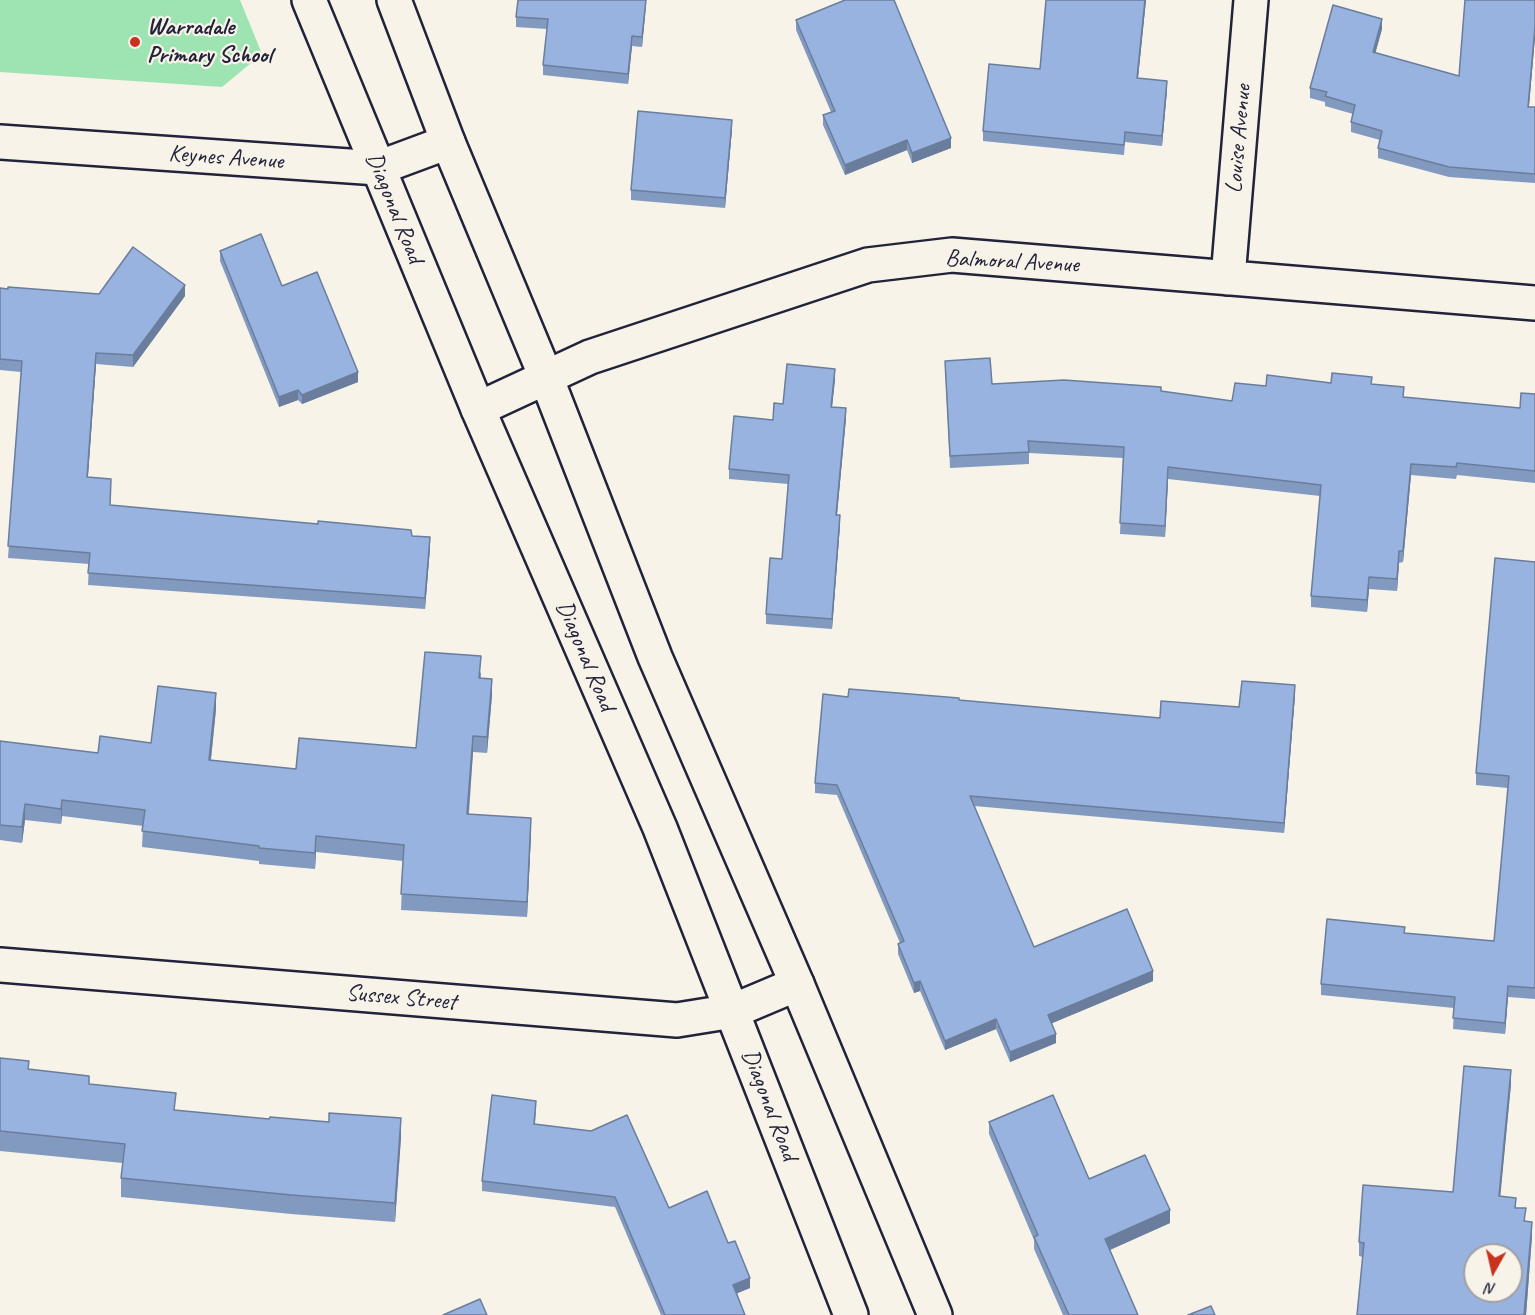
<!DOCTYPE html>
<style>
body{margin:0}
#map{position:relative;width:1535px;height:1315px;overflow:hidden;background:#f7f3e8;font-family:Caveat,sans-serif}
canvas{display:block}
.north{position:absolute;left:1463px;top:1243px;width:60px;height:60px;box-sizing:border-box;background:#f7f3e8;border:2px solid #a29fa3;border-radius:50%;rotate:188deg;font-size:16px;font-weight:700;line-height:24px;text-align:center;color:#22223b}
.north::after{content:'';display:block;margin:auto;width:21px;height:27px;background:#c8321e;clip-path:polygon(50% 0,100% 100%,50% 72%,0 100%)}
</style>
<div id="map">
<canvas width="1535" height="1315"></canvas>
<div class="north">N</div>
</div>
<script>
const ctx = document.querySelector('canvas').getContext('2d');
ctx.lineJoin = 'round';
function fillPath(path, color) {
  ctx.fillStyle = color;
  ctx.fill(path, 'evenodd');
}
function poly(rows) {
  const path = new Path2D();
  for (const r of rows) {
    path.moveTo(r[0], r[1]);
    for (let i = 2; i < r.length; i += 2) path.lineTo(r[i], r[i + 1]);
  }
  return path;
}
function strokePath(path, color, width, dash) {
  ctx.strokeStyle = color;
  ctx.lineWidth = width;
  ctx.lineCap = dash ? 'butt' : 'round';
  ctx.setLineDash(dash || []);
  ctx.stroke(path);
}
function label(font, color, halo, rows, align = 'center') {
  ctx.font = font + ' Caveat,sans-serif';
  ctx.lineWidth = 4.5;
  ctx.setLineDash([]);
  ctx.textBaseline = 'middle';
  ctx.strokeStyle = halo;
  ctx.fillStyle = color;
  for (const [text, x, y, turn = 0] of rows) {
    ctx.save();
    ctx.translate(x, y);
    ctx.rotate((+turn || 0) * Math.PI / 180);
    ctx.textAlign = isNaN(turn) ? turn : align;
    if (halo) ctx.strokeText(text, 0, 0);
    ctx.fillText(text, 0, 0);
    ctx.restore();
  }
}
fillPath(poly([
 [0,0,240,0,262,54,222,87,0,72]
]), '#9de4b2');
const minor = poly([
 [0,142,378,168,448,142],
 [1228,278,1251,0],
 [478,409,590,357,868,265,952,255,1535,303],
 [0,965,677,1020,733,1011,797,984]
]);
const major = poly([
 [309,0,478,409,660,828,851,1315],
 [394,0,448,142,546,377,655,657,797,984,935,1315]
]);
strokePath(minor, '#22223b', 38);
strokePath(major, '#22223b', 38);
strokePath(minor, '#f7f3e8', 33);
strokePath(major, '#f7f3e8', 33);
fillPath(poly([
 [646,0,642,47,632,46,628,84,543,75,543,65,547,29,516,27,516,17],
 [1146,0,1138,78,1167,90,1162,146,1125,142,1124,155,983,141,983,131,1040,69],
 [796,20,951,148,912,163,907,150,845,175,823,125,823,115,831,112,796,30],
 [1382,29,1375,53,1459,76,1535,37,1529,107,1535,107,1535,183,1449,177,1378,158,1378,148,1380,140,1351,132,1351,122,1353,114,1325,106,1325,102,1310,98,1310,88],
 [732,129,725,208,631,200,631,190],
 [220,251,282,286,358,382,302,404,298,400,279,407,220,261],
 [0,288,99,294,185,296,133,367,96,364,88,477,111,490,110,505,412,536,430,548,425,609,88,585,89,564,8,558,21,372,0,370],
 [945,361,992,384,1161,391,1232,401,1266,386,1331,383,1372,384,1404,397,1520,408,1535,394,1535,483,1457,475,1456,479,1411,475,1403,562,1399,563,1397,591,1369,589,1367,612,1311,607,1311,596,1320,496,1168,479,1165,537,1120,534,1123,458,1029,453,1029,464,950,468],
 [835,379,832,407,846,418,837,515,840,525,832,629,766,624,766,614,782,559,788,484,729,479,729,469,773,420,783,404],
 [1535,562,1535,999,1508,997,1505,1034,1453,1029,1454,1008,1321,995,1321,984,1405,933,1494,941,1508,788,1476,785,1476,773],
 [481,672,481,678,492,695,487,753,473,752,469,814,531,834,527,917,401,910,403,861,316,852,315,869,259,864,259,861,142,847,143,826,62,816,61,824,25,820,22,843,0,840,0,741,98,753,151,743,216,709,211,760,296,769,416,748],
 [1295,695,1284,833,974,806,1034,947,1153,981,1051,1023,1056,1043,1010,1062,996,1029,945,1050,920,991,914,993,898,954,898,944,900,943,837,795,815,793,815,783,848,697,959,700,1160,718,1239,707],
 [0,1058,29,1069,89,1084,176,1110,401,1137,395,1222,291,1214,121,1197,121,1178,123,1163,0,1151],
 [1511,1084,1500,1196,1516,1208,1526,1221,1532,1236,1526,1315,1357,1315,1363,1257,1359,1256,1359,1242,1453,1192],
 [536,1111,535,1124,669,1208,728,1243,750,1288,737,1293,745,1315,661,1315,615,1207,482,1191,482,1181],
 [989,1122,1089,1179,1170,1223,1110,1250,1138,1315,1063,1315,1034,1249,1034,1240,989,1134]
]), '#839ac0');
fillPath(poly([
 [646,0,646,6,642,47,642,37],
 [1145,0,1146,0,1137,88,1137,78],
 [1382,19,1382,29,1373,62,1373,52],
 [1535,27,1535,37,1528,116,1528,107],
 [632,36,632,46,628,84,628,74],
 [1167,81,1167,90,1162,146,1162,136],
 [732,120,732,129,725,208,725,198],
 [951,138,951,148,912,163,912,153],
 [907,140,907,150,845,175,845,165],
 [185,285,185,296,133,367,133,355],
 [96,353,96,364,87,489,87,477],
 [835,369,835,379,831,417,831,407],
 [358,372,358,382,302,404,302,395],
 [298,390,298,400,279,407,279,397],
 [846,408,846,418,836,525,836,515],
 [1411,464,1411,475,1403,562,1403,551],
 [1168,467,1168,479,1165,537,1165,526],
 [840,515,840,525,832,629,832,619],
 [430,537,430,548,425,609,425,598],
 [1399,551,1399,563,1397,591,1397,579],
 [1369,577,1369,589,1367,612,1367,600],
 [492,679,492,695,487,753,487,737],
 [1295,685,1295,695,1284,833,1284,823],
 [216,693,216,709,209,776,209,760],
 [473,736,473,752,467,830,467,814],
 [62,800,62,816,61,824,61,809],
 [25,804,25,820,22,843,22,827],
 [531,818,531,834,527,917,527,902],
 [316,836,316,852,315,869,315,853],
 [1153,971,1153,981,1048,1025,1048,1015],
 [920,981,920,991,914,993,914,983],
 [1508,986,1508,997,1505,1034,1505,1023],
 [996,1019,996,1029,945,1050,945,1041],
 [1056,1034,1056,1043,1010,1062,1010,1052],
 [1511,1070,1511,1084,1499,1210,1499,1196],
 [401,1118,401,1137,395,1222,395,1203],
 [1170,1210,1170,1223,1105,1252,1105,1239],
 [1532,1222,1532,1236,1526,1315,1524,1315],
 [750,1278,750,1288,733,1295,733,1285]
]), '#6a7d9c');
const building = poly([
 [518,0,646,0,642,37,632,36,628,74,543,65,548,19,516,17,518,0],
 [845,0,894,0,951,138,912,153,907,140,845,165,823,115,835,111,796,20,845,0],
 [1046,0,1145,0,1137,78,1167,81,1162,136,1125,132,1124,145,983,131,989,64,1040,69,1046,0],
 [1465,0,1535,0,1535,27,1528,107,1535,107,1535,174,1449,167,1378,148,1382,131,1351,122,1355,105,1325,96,1327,92,1310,88,1333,5,1382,19,1373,52,1459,76,1465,0],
 [638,111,732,120,725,198,631,190,638,111],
 [261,234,282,286,317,272,358,372,302,395,298,390,279,397,220,251,261,234],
 [133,247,185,285,133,355,96,353,87,477,111,479,110,505,318,524,318,521,411,530,412,536,430,537,425,598,88,573,90,553,8,546,22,361,0,359,0,288,8,289,8,287,99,294,133,247],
 [990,358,992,384,1064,380,1161,387,1161,391,1232,401,1235,383,1266,386,1267,375,1331,383,1332,373,1372,377,1371,384,1404,387,1403,397,1520,408,1521,393,1535,394,1535,471,1457,463,1456,467,1411,464,1403,551,1399,551,1397,579,1369,577,1367,600,1311,596,1321,485,1168,467,1165,526,1120,523,1124,447,1028,441,1029,452,950,456,945,361,990,358],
 [787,364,835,369,831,407,846,408,836,515,840,515,832,619,766,614,770,558,782,559,789,475,729,469,734,416,773,420,774,403,783,404,787,364],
 [1495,558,1535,562,1535,988,1508,986,1505,1023,1453,1018,1455,997,1321,984,1327,919,1405,927,1404,933,1494,941,1509,776,1476,773,1495,558],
 [425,652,481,656,479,678,492,679,487,737,473,736,467,814,531,818,527,902,401,894,404,845,316,836,315,853,259,848,259,846,142,831,145,810,62,800,61,809,25,804,22,827,0,825,0,741,98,753,100,736,151,743,158,686,216,693,209,760,296,769,299,738,416,748,425,652],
 [1242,681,1295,685,1284,823,970,796,1034,947,1127,909,1153,971,1048,1015,1056,1034,1010,1052,996,1019,945,1041,920,981,914,983,898,944,904,941,837,785,815,783,823,694,848,697,849,689,959,698,959,700,1160,718,1161,701,1239,707,1242,681],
 [0,1058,29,1061,28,1069,89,1076,89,1084,176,1093,174,1110,269,1119,270,1117,329,1122,329,1113,401,1118,395,1203,291,1195,121,1178,125,1144,0,1131,0,1058],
 [1464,1066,1511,1070,1499,1196,1516,1198,1515,1208,1526,1208,1524,1221,1532,1222,1524,1315,1357,1315,1364,1243,1359,1242,1363,1185,1453,1192,1464,1066],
 [1475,1255,1511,1255,1511,1291,1475,1291,1475,1255],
 [492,1095,536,1101,534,1124,591,1131,627,1115,669,1208,707,1191,728,1243,735,1241,750,1278,733,1285,745,1315,665,1315,615,1197,482,1181,492,1095],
 [1053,1095,1089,1179,1145,1155,1170,1210,1105,1239,1138,1315,1069,1315,1034,1237,1038,1235,989,1122,1053,1095],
 [480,1299,487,1315,443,1315,480,1299],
 [1211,1306,1215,1315,1188,1315,1211,1306]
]);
fillPath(building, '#98b3df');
strokePath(building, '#6a7d9c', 1.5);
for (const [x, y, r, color] of [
 [135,42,6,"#c8321e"]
]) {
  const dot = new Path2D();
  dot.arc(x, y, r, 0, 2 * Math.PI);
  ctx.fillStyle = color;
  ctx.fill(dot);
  strokePath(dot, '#f7f3e8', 2);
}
label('bold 24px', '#22223b', '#f7f3e8', [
 ["Warradale",147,28],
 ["Primary School",147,56]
], 'left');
label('24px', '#22223b', '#f7f3e8', [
 ["Louise Avenue",1239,139,-85],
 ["Keynes Avenue",226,158,4],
 ["Diagonal Road",394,208,68],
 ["Balmoral Avenue",1012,262,3],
 ["Diagonal Road",585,656,67],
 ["Sussex Street",401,998,5],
 ["Diagonal Road",769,1105,69]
]);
</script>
